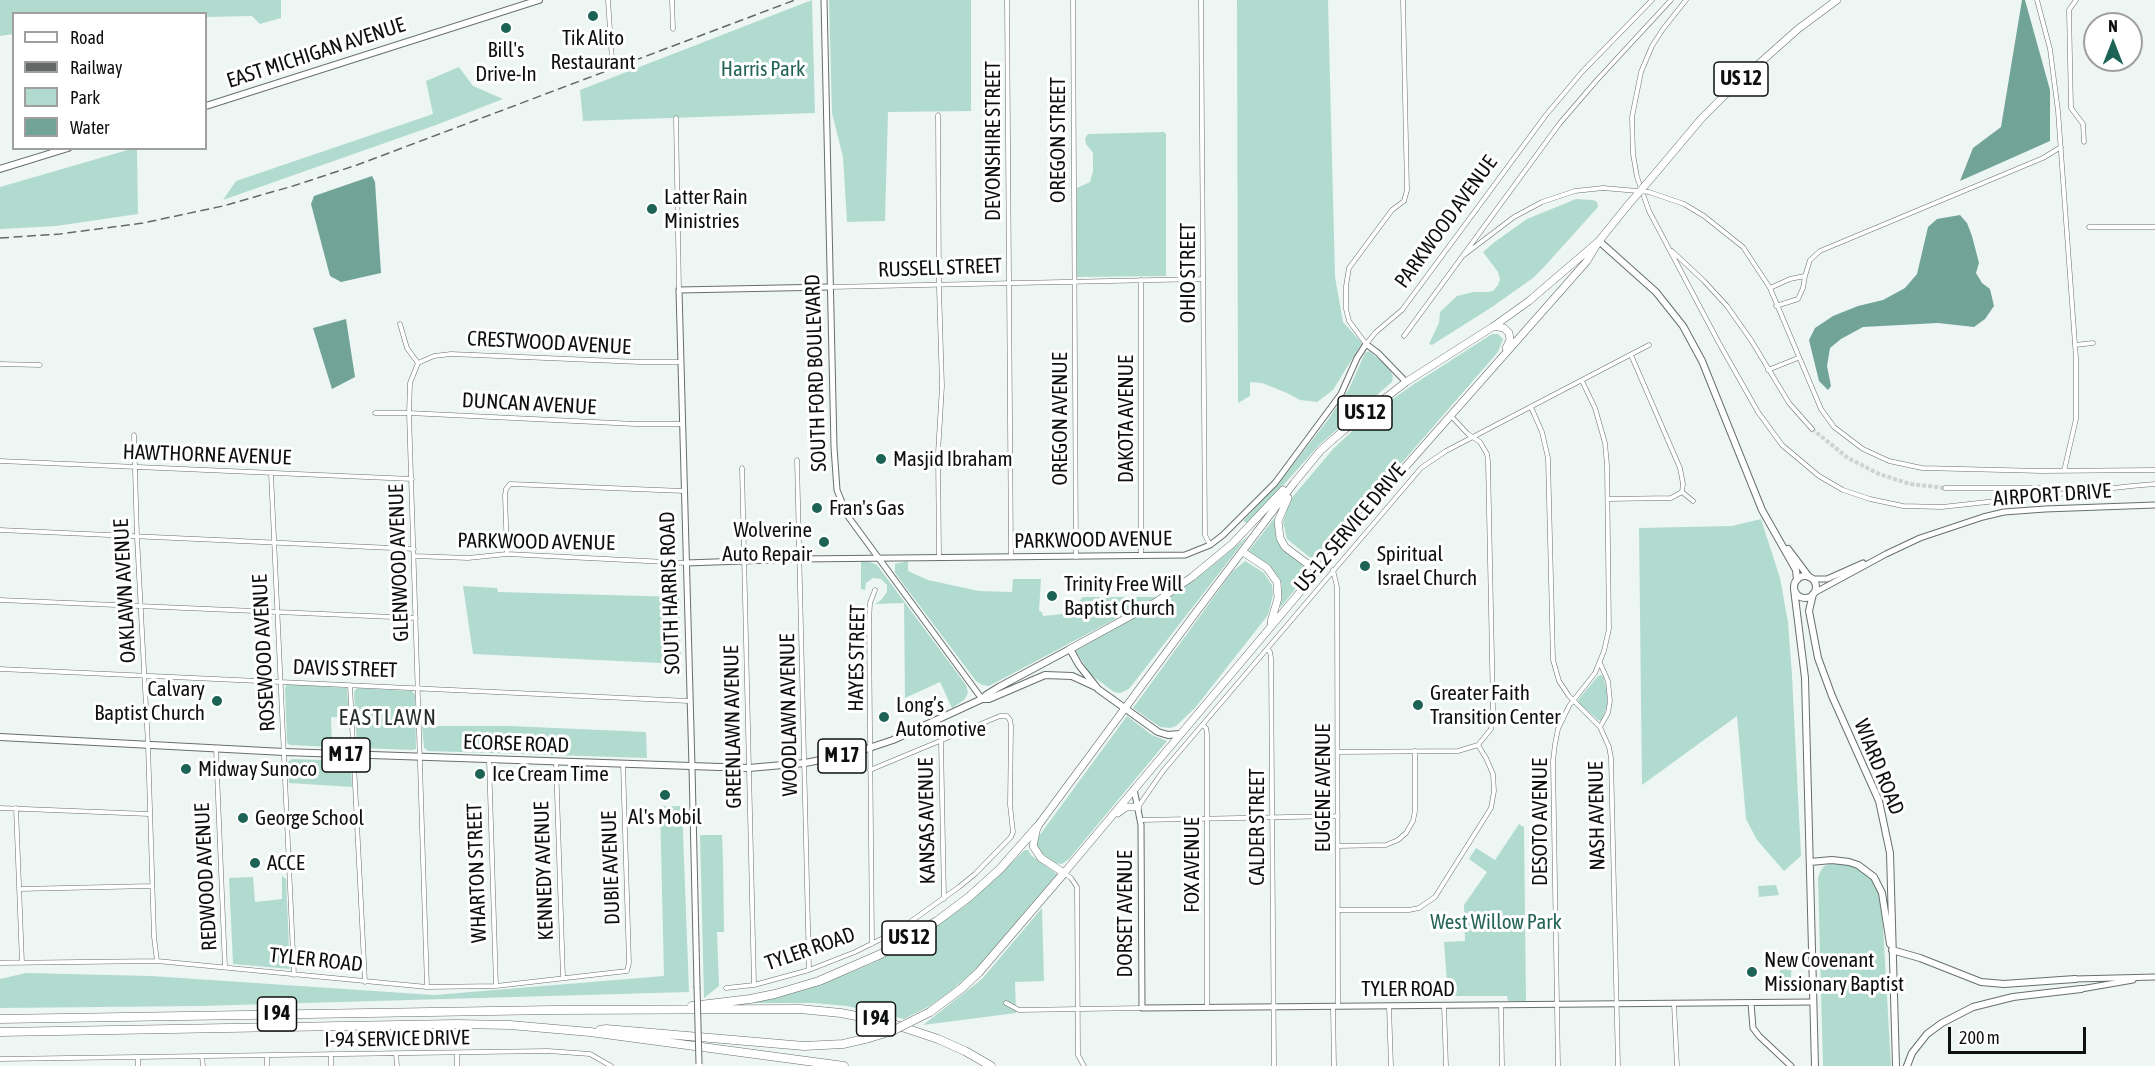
<!DOCTYPE html>
<meta charset="utf-8">
<style>
body{margin:0}
#map{position:relative;width:2155px;height:1066px;overflow:hidden;background:#eef6f4;font-family:"Asap Condensed",sans-serif}
canvas{display:block}
.legend{position:absolute;left:12px;top:12px;width:195px;height:138px;box-sizing:border-box;background:#fff;border:2px solid #9f9f9f;margin:0;padding:8px 10px;list-style:none;font-size:18px;color:#0e100f}
.legend li{display:flex;align-items:center;gap:12px;height:30px}
.legend b{width:30px;border:2px solid #9f9f9f}
.north{position:absolute;left:2083px;top:12px;width:60px;height:60px;box-sizing:border-box;background:#fff;border:2px solid #9f9f9f;border-radius:50%;rotate:0deg;font-size:16px;font-weight:700;line-height:24px;text-align:center;color:#0e100f}
.north::after{content:'';display:block;margin:auto;width:21px;height:27px;background:#1c6356;clip-path:polygon(50% 0,100% 100%,50% 72%,0 100%)}
.scale{position:absolute;left:1948px;top:1027px;width:138px;height:27px;box-sizing:border-box;border:3px solid #0e100f;border-top:0;padding-left:8px;font-size:18px;line-height:21px;white-space:nowrap;color:#0e100f;-webkit-text-stroke:4px #fff;paint-order:stroke}
</style>
<div id="map">
<canvas width="2155" height="1066"></canvas>
<ul class="legend">
<li><b style="height:8px;background:#fff"></b>Road</li>
<li><b style="height:8px;background:#646867"></b>Railway</li>
<li><b style="height:16px;background:#b2dbd0"></b>Park</li>
<li><b style="height:16px;background:#72a397"></b>Water</li>
</ul>
<div class="north">N</div>
<div class="scale">200 m</div>
</div>
<script>
const ctx = document.querySelector('canvas').getContext('2d');
ctx.lineJoin = 'round';
function fillPath(path, color) {
  ctx.fillStyle = color;
  ctx.fill(path, 'evenodd');
}
function poly(rows) {
  const path = new Path2D();
  for (const r of rows) {
    if (r.length === 3) {
      path.moveTo(r[0] + r[2], r[1]);
      path.arc(r[0], r[1], r[2], 0, 2 * Math.PI);
      continue;
    }
    path.moveTo(r[0], r[1]);
    for (let i = 2; i < r.length; i += 2) path.lineTo(r[i], r[i + 1]);
  }
  return path;
}
function strokePath(path, color, width, dash) {
  ctx.strokeStyle = color;
  ctx.lineWidth = width;
  ctx.lineCap = dash ? 'butt' : 'round';
  ctx.setLineDash(dash || []);
  ctx.stroke(path);
}
function label(font, color, halo, rows, align = 'center') {
  ctx.font = font + ' "Asap Condensed",sans-serif';
  ctx.lineWidth = 6;
  ctx.setLineDash([]);
  ctx.textBaseline = 'middle';
  ctx.strokeStyle = halo;
  ctx.fillStyle = color;
  for (const [text, x, y, turn = 0] of rows) {
    ctx.save();
    ctx.translate(x, y);
    ctx.rotate((+turn || 0) * Math.PI / 180);
    ctx.textAlign = isNaN(turn) ? turn : align;
    if (halo) ctx.strokeText(text, 0, 0);
    ctx.fillText(text, 0, 0);
    ctx.restore();
  }
}
fillPath(poly([
 [0,0,281,0,281,18,260,24,252,16,206,17,206,14,14,14,13,34,0,36],
 [812,0,815,113,583,121,580,90],
 [829,0,971,0,971,111,888,112,885,221,847,222,843,157,832,113],
 [1237,0,1328,0,1335,277,1343,322,1362,343,1333,390,1317,402,1300,400,1287,393,1262,383,1250,382,1250,396,1238,403],
 [459,67,473,86,503,99,436,125,223,200,236,181,433,114,426,81],
 [1164,132,1166,134,1166,276,1077,277,1077,188,1090,182,1093,171,1093,153,1086,144,1085,138,1088,134],
 [131,149,137,149,138,214,56,226,0,229,0,187],
 [1576,199,1593,200,1597,202,1598,207,1544,267,1533,278,1492,307,1432,345,1429,344,1439,323,1440,312,1457,296,1473,292,1488,292,1493,291,1498,285,1500,279,1498,272,1483,252,1496,241,1527,219],
 [1492,334,1498,334,1503,339,1498,352,1320,557,1313,560,1287,539,1283,522,1290,500,1333,449,1365,419,1411,386],
 [1369,351,1390,369,1393,376,1392,382,1319,445,1249,524,1243,521,1281,480,1327,421,1349,389,1365,353],
 [1276,516,1275,532,1280,546,1310,571,1280,608,1282,586,1280,579,1269,566,1248,552],
 [1761,519,1780,578,1788,622,1792,675,1801,856,1784,871,1757,840,1746,819,1737,716,1642,785,1639,528,1732,526],
 [1248,536,1129,689,1120,693,1114,692,1091,675,1075,650,1169,598,1207,570],
 [861,561,870,562,877,565,966,685,968,693,964,700,952,708,940,682,905,698,904,603,875,604,881,600,887,592,887,585,881,579,873,578,866,583,865,590,861,589],
 [908,561,908,571,928,580,979,591,1012,592,1013,579,1041,579,1039,611,1042,612,1043,616,1062,614,1071,610,1083,597,1157,597,989,686,982,685,976,681,895,573,895,564],
 [1245,561,1264,573,1272,585,1273,595,1268,615,1195,708,1176,726,1170,728,1160,727,1133,708,1232,572],
 [463,586,497,588,498,592,679,597,681,664,473,654],
 [1601,675,1603,676,1607,691,1607,705,1602,721,1598,720,1579,703,1578,700,1598,676],
 [287,684,347,688,349,718,331,717,332,747,290,745,287,743,285,688],
 [357,688,412,691,415,695,416,749,412,750,363,748,357,746,354,692],
 [1127,716,1152,735,1167,741,1069,859,1062,864,1054,863,1037,849,1036,843,1039,836],
 [422,726,510,726,646,732,647,758,428,751,424,748],
 [292,759,348,761,351,765,352,787,289,783,288,762],
 [660,806,682,806,689,992,201,1006,0,1008,0,979,26,973,151,976,434,995,664,976],
 [1519,824,1524,827,1526,1001,1508,1001,1507,996,1448,996,1444,942,1465,941,1464,905,1487,872,1469,859,1476,848,1495,860],
 [700,835,722,835,723,859,724,932,717,932,719,986,704,998],
 [1025,850,1028,850,1031,855,1057,874,975,970,953,989,930,1006,904,1019,847,1006,813,1003,751,1003,820,985,873,963,906,946,965,906],
 [1830,864,1844,864,1861,869,1870,875,1879,889,1883,926,1891,1066,1823,1066,1818,878,1820,872,1824,866],
 [282,876,286,879,290,969,233,964,229,878,253,877,255,902,282,899],
 [1776,885,1779,895,1759,897,1758,886],
 [1042,908,1044,981,1015,982,1016,1013,923,1025,982,979],
 [1780,964,1792,964,1790,987,1777,987,1777,981,1780,981]
]), '#b2dbd0');
fillPath(poly([
 [2022,0,2025,0,2050,90,2050,141,1960,181,1973,148,2001,127],
 [372,176,375,182,381,273,341,282,330,276,311,204,314,196],
 [1960,215,1967,223,1972,236,1979,263,1976,273,1982,283,1990,289,1994,306,1985,319,1974,327,1938,323,1863,327,1841,339,1830,348,1827,366,1831,386,1828,390,1819,381,1809,340,1815,328,1833,316,1858,306,1883,300,1905,288,1917,274,1928,227,1937,219],
 [346,319,355,377,332,389,313,328]
]), '#72a397');
strokePath(poly([
 [1812,429,1848,458,1879,474,1910,484,1945,488]
]), '#ccd4d2', 4, [4, 2]);
const minor = poly([
 [608,0,612,60],
 [672,0,673,29],
 [1007,0,1011,557],
 [1073,0,1076,557],
 [1201,0,1205,535,1210,545],
 [1403,0,1407,190,1404,201,1392,210,1349,268,1346,286,1346,309,1349,321,1366,344,1376,332,1402,310,1546,115,1582,72,1652,0],
 [1686,0,1663,29,1652,46,1641,72,1632,117,1633,154,1637,177,1649,211,1719,343,1758,412,1782,445,1819,476,1843,490,1870,499,1903,506,1942,507,2132,486],
 [2037,0,2050,49,2058,111,2076,358,2076,419,2064,471],
 [2076,0,2069,10,2071,108,2083,124,2084,142],
 [938,115,939,288,942,386,938,453,939,558],
 [676,118,679,290],
 [1684,204,1704,216,1743,247,1770,288,1821,409,1834,427,1863,449,1889,461,1922,468,2042,471,2155,470],
 [2089,227,2155,227],
 [1672,251,1704,281,1727,306,1751,340,1789,403,1812,429],
 [1464,255,1514,217,1542,202,1575,191,1603,188],
 [1141,280,1141,555],
 [830,287,1203,279],
 [1770,288,1790,279,1805,276,1810,260,1820,251,2043,158,2061,147],
 [1776,306,1798,299,1803,288,1805,276],
 [400,324,407,348,418,363],
 [1404,336,1560,123,1597,80,1671,0],
 [2075,345,2093,343],
 [418,363,410,383,409,413,427,987],
 [418,363,434,356,451,354,640,362,681,362],
 [0,364,40,365],
 [1768,370,1798,358],
 [1531,407,1542,432,1548,458,1553,660,1559,681,1569,696,1600,727,1609,747,1611,758,1618,1066],
 [375,413,409,413,636,424,682,424],
 [134,435,137,537,148,745,154,937,157,961],
 [797,460,809,969],
 [0,461,412,479],
 [742,468,754,985],
 [271,473,294,975],
 [2132,486,2155,484],
 [1945,488,2091,488],
 [1682,492,1693,501],
 [1608,499,1671,498,1682,492,1683,484,1680,468,1631,355],
 [0,530,414,549],
 [507,554,505,495,506,489,510,484,684,491],
 [414,556,468,558,507,554,686,563],
 [1333,570,1337,587,1338,1006],
 [0,600,416,618],
 [1267,649,1270,652,1271,658,1274,1066],
 [1600,663,1608,681,1610,701,1608,713,1600,727],
 [0,669,689,701],
 [350,685,365,982],
 [1203,725,1206,728,1207,734,1207,1007],
 [941,741,944,899],
 [216,749,225,967],
 [1338,752,1458,751,1478,745,1491,729,1493,709,1488,461,1487,454,1480,442,1468,434,1451,416],
 [489,760,496,986],
 [556,762,563,978],
 [1138,807,1163,771,1421,468,1446,451,1649,345],
 [0,808,149,814],
 [16,808,22,963],
 [1141,820,1338,816],
 [1338,846,1386,845,1398,840,1406,833,1413,821,1415,811,1415,751],
 [1064,873,1071,878,1077,887,1078,1055,1084,1066],
 [19,889,152,886],
 [1338,910,1409,910,1419,908,1435,897,1491,808,1494,791,1493,774,1486,758,1478,745],
 [872,944,869,622,870,603,875,590],
 [0,963,157,961,427,987,496,986,627,971,629,963,623,764],
 [726,988,754,985,809,970,855,952,899,930,959,887,975,874,1011,837,1013,832,1010,805,1011,726,1010,720,1007,716,1000,716,870,770],
 [1006,1003,1019,1010,1142,1008],
 [1674,1004,1677,1066],
 [1444,1005,1446,1066],
 [1501,1005,1502,1066],
 [1389,1006,1391,1066],
 [1333,1007,1334,1066],
 [396,1053,397,1066],
 [457,1053,457,1066],
 [331,1054,331,1066],
 [202,1056,203,1066],
 [267,1056,267,1066],
 [138,1057,138,1066],
 [0,1059,548,1051,590,1054,611,1066],
 [1558,1066,1553,761,1555,744,1558,729,1569,706,1595,673,1604,651,1609,629,1607,465,1605,443,1595,408,1582,381]
]);
const tertiary = poly([
 [686,563,799,559,1185,555,1210,545,1223,535,1275,483,1341,394,1357,358,1366,344,1378,353,1406,382],
 [1812,579,1827,579,1863,563],
 [1814,593,1886,554,1920,538,1983,517,2004,512,2045,509,2155,505],
 [692,767,679,290,830,287],
 [1134,789,1141,825,1142,1008,1813,1002],
 [2075,979,2155,977],
 [2081,989,2133,980],
 [1751,1003,1753,1028,1759,1036,1791,1066]
]);
const secondary = poly([
 [824,0,834,447,837,490,847,515,982,699],
 [692,767,697,986]
]);
const primary = poly([
 [206,106,539,0],
 [0,169,68,148],
 [1599,241,1656,292,1683,326,1702,361,1762,510,1796,570,1797,580],
 [1788,549,1809,577],
 [1805,587,11],
 [1794,589,1805,678,1815,1066],
 [1813,594,1809,611,1818,658,1832,696,1879,801,1890,853,1896,1066],
 [982,699,986,695,999,687,1070,649,1079,665,1098,689,1158,732,1168,735,1180,734],
 [0,737,284,752,749,768,805,763,851,754,893,740,982,699,989,699,1045,675,1072,676,1096,687],
 [1810,862,1832,860,1849,862,1858,865,1874,877,1882,893,1890,944],
 [1892,950,1920,958,1981,982,2004,984,2075,979],
 [1907,1066,1912,1053,1927,1034,1942,1023,1973,1007,2013,997,2081,989]
]);
const trunk = poly([
 [1654,175,1701,119,1735,85,1798,29,1837,0],
 [1599,241,1529,301,1494,326,1406,382,1344,430,1321,450,1294,483,1194,615,1037,827,1033,846,1041,858,1064,873,1400,473,1587,261,1599,241,1628,205],
 [1494,326,1504,328,1509,333,1510,340,1506,348],
 [1288,498,1278,521,1280,538,1285,547,1305,562,1315,568,1320,567],
 [1243,552,1267,568,1277,582,1278,598,1271,622],
 [1070,649,1156,602,1192,577,1232,544,1283,490],
 [1118,813,1126,807,1138,807]
]);
const motorway = poly([
 [692,1006,750,999,775,994,819,981,881,954,937,921,969,897,1000,869,1037,827],
 [930,1012,962,988,979,972,1064,873],
 [0,1019,553,1010,800,1009,841,1013,887,1022,938,1039,965,1051,991,1066],
 [600,1030,606,1029,804,1046,843,1044,869,1038],
 [0,1032,456,1024,510,1025,590,1032,844,1066]
]);
strokePath(minor, '#686f6d', 5);
strokePath(tertiary, '#686f6d', 7);
strokePath(secondary, '#686f6d', 7);
strokePath(primary, '#686f6d', 8);
strokePath(trunk, '#686f6d', 8);
strokePath(motorway, '#686f6d', 9);
strokePath(minor, '#fff', 4);
strokePath(tertiary, '#fff', 5);
strokePath(secondary, '#fff', 5);
strokePath(primary, '#fff', 6);
strokePath(trunk, '#fff', 7);
strokePath(motorway, '#fff', 8);
strokePath(poly([
 [0,238,60,234,143,223,223,206,293,186,357,165,795,0]
]), '#646867', 1.5, [9, 4.5]);
const minorBridge = poly([
 [1603,188,1649,192,1684,204]
]);
const secondaryBridge = poly([
 [697,986,699,1064]
]);
const trunkBridge = poly([
 [1628,205,1654,175]
]);
const motorwayBridge = poly([
 [869,1038,892,1031,930,1012]
]);
strokePath(minorBridge, '#686f6d', 5, []);
strokePath(secondaryBridge, '#686f6d', 7, []);
strokePath(trunkBridge, '#686f6d', 8, []);
strokePath(motorwayBridge, '#686f6d', 9, []);
strokePath(minorBridge, '#fff', 4);
strokePath(secondaryBridge, '#fff', 5);
strokePath(trunkBridge, '#fff', 7);
strokePath(motorwayBridge, '#fff', 8);
for (const [x, y, r, color] of [
 [593,16,6,"#1c6356"],
 [506,28,6,"#1c6356"],
 [652,209,6,"#1c6356"],
 [881,459,6,"#1c6356"],
 [817,508,6,"#1c6356"],
 [824,542,6,"#1c6356"],
 [1365,566,6,"#1c6356"],
 [1052,596,6,"#1c6356"],
 [217,701,6,"#1c6356"],
 [1418,705,6,"#1c6356"],
 [884,717,6,"#1c6356"],
 [186,769,6,"#1c6356"],
 [480,774,6,"#1c6356"],
 [665,795,6,"#1c6356"],
 [243,818,6,"#1c6356"],
 [255,863,6,"#1c6356"],
 [1752,972,6,"#1c6356"]
]) {
  const dot = new Path2D();
  dot.arc(x, y, r, 0, 2 * Math.PI);
  ctx.fillStyle = color;
  ctx.fill(dot);
  strokePath(dot, '#fff', 2);
}
for (const [x, y, w] of [
 [1741,79,54],
 [1365,413,54],
 [346,755,48],
 [842,756,48],
 [909,938,54],
 [277,1014,39],
 [876,1019,39]
]) {
  const box = new Path2D();
  box.roundRect(x - w / 2, y - 17, w, 34, 4.5);
  ctx.fillStyle = '#fff';
  ctx.fill(box);
  strokePath(box, '#0e100f', 1.5);
}
label('bold 20px', '#0e100f', null, [
 ["US 12",1741,79],
 ["US 12",1365,413],
 ["M 17",346,755],
 ["M 17",842,756],
 ["US 12",909,938],
 ["I 94",277,1014],
 ["I 94",876,1019]
]);
label('21px', '#0e100f', '#fff', [
 ["Tik Alito",593,38,"center"],
 ["Restaurant",593,62,"center"],
 ["Bill's",506,50,"center"],
 ["Drive-In",506,74,"center"],
 ["Latter Rain",664,197],
 ["Ministries",664,221],
 ["Masjid Ibraham",893,459],
 ["Fran's Gas",829,508],
 ["Wolverine",812,530,"right"],
 ["Auto Repair",812,554,"right"],
 ["Spiritual",1377,554],
 ["Israel Church",1377,578],
 ["Trinity Free Will",1064,584],
 ["Baptist Church",1064,608],
 ["Calvary",205,689,"right"],
 ["Baptist Church",205,713,"right"],
 ["Greater Faith",1430,693],
 ["Transition Center",1430,717],
 ["Long’s",896,705],
 ["Automotive",896,729],
 ["Midway Sunoco",198,769],
 ["Ice Cream Time",492,774],
 ["Al's Mobil",665,817,"center"],
 ["George School",255,818],
 ["ACCE",267,863],
 ["New Covenant",1764,960],
 ["Missionary Baptist",1764,984]
], 'left');
label('21px', '#0e100f', '#fff', [
 ["EAST MICHIGAN AVENUE",316,53,-18],
 ["OREGON STREET",1058,140,-90],
 ["DEVONSHIRE STREET",993,141,-90],
 ["PARKWOOD AVENUE",1446,222,-54],
 ["RUSSELL STREET",940,268,-2],
 ["OHIO STREET",1188,273,-90],
 ["CRESTWOOD AVENUE",549,343,3],
 ["SOUTH FORD BOULEVARD",816,373,-92],
 ["DUNCAN AVENUE",529,404,3],
 ["OREGON AVENUE",1060,419,-90],
 ["DAKOTA AVENUE",1126,419,-90],
 ["HAWTHORNE AVENUE",207,455,2],
 ["AIRPORT DRIVE",2052,495,-4],
 ["US-12 SERVICE DRIVE",1350,528,-50],
 ["PARKWOOD AVENUE",1093,540,-1],
 ["PARKWOOD AVENUE",536,542,1],
 ["GLENWOOD AVENUE",399,563,-92],
 ["OAKLAWN AVENUE",125,591,-93],
 ["SOUTH HARRIS ROAD",670,593,-92],
 ["ROSEWOOD AVENUE",264,653,-93],
 ["HAYES STREET",857,658,-89],
 ["DAVIS STREET",345,669,2],
 ["WOODLAWN AVENUE",789,715,-91],
 ["GREENLAWN AVENUE",733,727,-91],
 ["ECORSE ROAD",516,744,2],
 ["WIARD ROAD",1879,767,68],
 ["EUGENE AVENUE",1323,788,-90],
 ["NASH AVENUE",1597,816,-91],
 ["KANSAS AVENUE",927,821,-91],
 ["DESOTO AVENUE",1540,822,-90],
 ["CALDER STREET",1257,827,-90],
 ["FOX AVENUE",1192,865,-90],
 ["DUBIE AVENUE",611,868,-92],
 ["KENNEDY AVENUE",544,871,-92],
 ["WHARTON STREET",477,873,-92],
 ["REDWOOD AVENUE",206,877,-93],
 ["DORSET AVENUE",1125,914,-90],
 ["TYLER ROAD",810,949,-19],
 ["TYLER ROAD",316,960,6],
 ["TYLER ROAD",1408,989],
 ["I-94 SERVICE DRIVE",397,1039,-1]
]);
label('21px', '#246457', '#fff', [
 ["Harris Park",763,69],
 ["West Willow Park",1496,922]
]);
ctx.letterSpacing = '1.5px';
label('22px', '#282e2d', '#fff', [
 ["EASTLAWN",388,718]
]);
ctx.letterSpacing = '0px';
</script>
